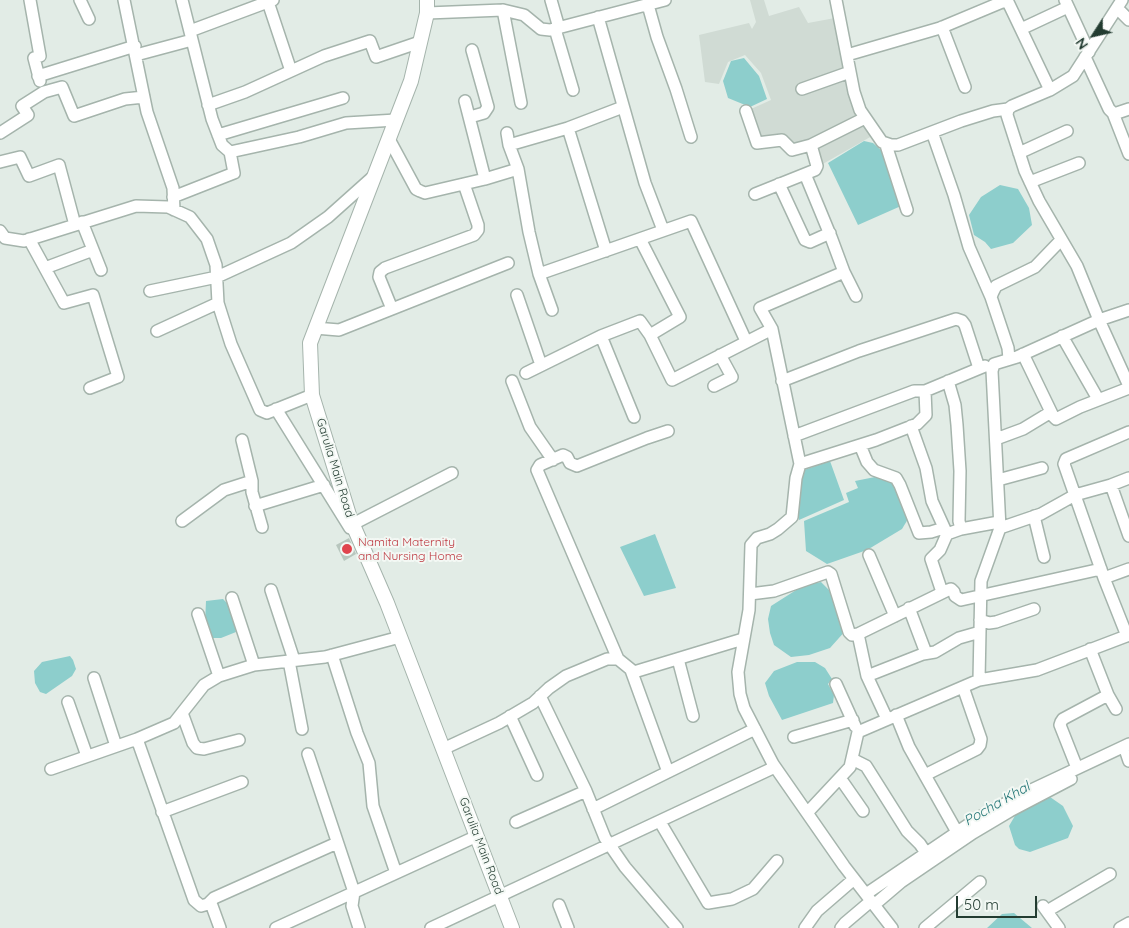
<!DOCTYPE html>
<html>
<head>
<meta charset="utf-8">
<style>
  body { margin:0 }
  #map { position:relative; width:1129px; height:928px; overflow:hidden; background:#e2ece6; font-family:Quicksand,sans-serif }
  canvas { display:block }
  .north { position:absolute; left:1069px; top:10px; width:50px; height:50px; -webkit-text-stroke:4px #f3f8f4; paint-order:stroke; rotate:235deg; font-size:14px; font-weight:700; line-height:20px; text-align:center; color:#233c31 }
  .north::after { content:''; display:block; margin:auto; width:18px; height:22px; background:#233c31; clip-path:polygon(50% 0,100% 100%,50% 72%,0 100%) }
  .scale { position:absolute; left:956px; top:896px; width:81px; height:22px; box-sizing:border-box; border:2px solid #233c31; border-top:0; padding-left:6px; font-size:15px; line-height:18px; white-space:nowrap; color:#233c31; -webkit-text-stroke:4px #f3f8f4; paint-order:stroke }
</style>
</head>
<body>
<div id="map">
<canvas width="1129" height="928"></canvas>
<div class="north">N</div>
<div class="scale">50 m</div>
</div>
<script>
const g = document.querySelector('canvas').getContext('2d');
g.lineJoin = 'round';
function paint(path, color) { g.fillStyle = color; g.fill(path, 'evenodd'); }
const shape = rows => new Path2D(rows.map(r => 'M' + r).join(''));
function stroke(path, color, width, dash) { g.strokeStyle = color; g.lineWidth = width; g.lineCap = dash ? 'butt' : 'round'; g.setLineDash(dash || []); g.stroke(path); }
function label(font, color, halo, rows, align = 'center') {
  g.font = font + ' Quicksand,sans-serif'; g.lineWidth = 4; g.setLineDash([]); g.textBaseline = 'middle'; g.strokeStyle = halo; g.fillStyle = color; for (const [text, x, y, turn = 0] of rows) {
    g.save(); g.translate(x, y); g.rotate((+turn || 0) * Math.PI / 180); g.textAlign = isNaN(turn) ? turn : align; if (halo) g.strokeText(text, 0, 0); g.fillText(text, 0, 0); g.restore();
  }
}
paint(shape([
  [750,0,764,0,769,16,799,7,808,23,835,18,872,136,821,165,809,144,793,148,785,135,758,143,751,109,771,100,761,73,745,55,728,62,719,84,705,82,699,35,749,23,752,29,756,22]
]), '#d0dbd4');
paint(shape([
  [744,58,759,76,767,99,750,107,728,98,723,81,731,61],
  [864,141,873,143,883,152,901,206,858,225,828,163],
  [1000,185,1018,189,1029,208,1032,225,1013,243,991,249,985,242,974,235,969,215,981,197],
  [830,461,844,500,799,520,795,497,804,470],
  [875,477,896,483,908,519,902,529,867,550,827,564,806,551,804,521,849,502,846,493,858,488,855,481],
  [655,534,676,588,644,596,620,547],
  [821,582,831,592,847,629,830,648,809,655,791,657,774,645,770,633,768,619,771,606,804,585],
  [223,599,229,605,236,632,221,638,213,638,208,632,205,623,206,601],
  [70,656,73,660,76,669,72,676,46,694,40,692,35,683,34,671,42,662],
  [797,662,815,662,825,668,832,679,828,684,834,695,833,703,782,720,769,696,765,683,774,671],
  [1050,797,1063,806,1073,826,1068,838,1030,852,1019,849,1015,845,1009,826,1016,814],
  [1014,913,1032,928,987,928,1002,914]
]), '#8dcecc');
paint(shape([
  [349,538,356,554,344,561,336,545]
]), '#b8c6be');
const minor = shape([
  [30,0,40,56,34,58,40,81],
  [80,0,89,19],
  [124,0,147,112,173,188,174,210],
  [182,0,212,119,222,145,230,152,299,137,346,123,396,120],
  [551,0,559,28],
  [836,0,854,92,860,110,882,142,891,145,898,145,961,121,993,111,1008,109],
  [1007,0,1050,90],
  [1065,0,1089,52],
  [1122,0,1073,76,1050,90,1012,106,1008,109,1007,115,1025,171,1039,201,1077,266,1099,320,1129,386],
  [268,2,291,71],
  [648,5,657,37,676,89,691,137],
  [1117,8,1129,20],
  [503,10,521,103],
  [427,13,503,10,524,15,541,29,550,30,665,0],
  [598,17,645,183,663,230],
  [942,27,965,87],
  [555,29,573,90],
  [1021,29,1068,7],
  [190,31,273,0],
  [136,55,192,40],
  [847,55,940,28,1007,0],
  [1085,57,1109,109,1113,113,1117,113,1129,109],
  [38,76,135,46],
  [802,89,850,72],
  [208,105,245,92,324,56,370,41,376,57,420,42],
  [746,111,757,143,782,140,792,150,811,145],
  [1113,113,1129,154],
  [470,117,484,113,488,107,472,50],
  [568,128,606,251],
  [932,132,954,195,969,247,991,297],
  [0,133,28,115,22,106,44,92,62,87,74,116,125,99,144,97],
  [507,133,509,145,518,169,529,232,539,274,552,310],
  [218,135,343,98],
  [389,139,416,189,420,191,425,193,485,179,465,101],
  [509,145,568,128,623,107],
  [886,145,907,210],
  [1019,153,1067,131],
  [0,162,20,157,29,176,59,165,75,225],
  [805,174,831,237,844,272,856,296],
  [485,179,518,169],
  [1030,182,1079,163],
  [779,184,805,240,810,242,830,233],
  [755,194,815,170,817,166,811,145,865,118],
  [173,197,234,173,230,152],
  [82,222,101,270],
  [0,231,5,238,24,241,136,206,168,207,190,217,207,239,216,265,218,303,231,344,260,410,267,413,312,395],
  [29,239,64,303,93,295,118,377,90,388],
  [640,239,680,317,650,335,672,380,772,329,800,464,796,478,792,517,778,529,770,534,757,538,751,545,749,610,738,672,740,694,744,708,773,764,844,866,892,928],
  [45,268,93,250],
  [539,274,691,221,746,341],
  [150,291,217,277,291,243,328,217,375,175],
  [517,295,541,365],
  [392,309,379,277,380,272,385,268,474,235,478,230,478,225,464,184],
  [315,328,339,330,508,263],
  [772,329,760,308,844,272],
  [157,331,218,303],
  [601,336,634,417],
  [1062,336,1098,399],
  [1023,354,1053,416,1056,419,1080,407,1129,388],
  [1009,359,1008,348,991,297,993,292,996,286,1035,267,1061,240],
  [526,373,601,336,640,321,650,335],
  [512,381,530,427,553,460],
  [782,381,859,351,956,319,962,321,965,325,979,368],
  [948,381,955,405,957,425,960,471,959,521,961,529],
  [714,386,732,377,720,355],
  [276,409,350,528],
  [911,426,926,468,932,501,947,534,961,529,999,522],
  [794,436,914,391,925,391],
  [996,439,1023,429,1051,412],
  [242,440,252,481,252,492,262,527],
  [860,445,867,462,874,470,896,478,900,485,919,533,931,532,944,528],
  [800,464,876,440,917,424,926,415,925,391,985,366],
  [998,480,1042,468],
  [1111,485,1129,536],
  [255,506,324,485],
  [1034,516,1044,557],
  [182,521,224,490,252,481],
  [353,524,452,473],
  [1000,528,1041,514,1075,495,1111,485,1129,478],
  [869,555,895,616],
  [1104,578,1129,569],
  [271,590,294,660],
  [942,592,931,559,940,550,947,534],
  [750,594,774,591,828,572,831,574,849,632,852,635,858,634],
  [232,598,254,665],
  [909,608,926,653],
  [198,614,219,676],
  [980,620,989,623,996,622,1034,609],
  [1127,636,1104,578,1064,464,1066,459,1129,432],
  [1090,649,1108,695,1116,709],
  [332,655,357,733,369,763,373,806,396,873],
  [618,659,537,470,540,465,563,455,567,457,570,463,577,466,647,438,668,431],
  [678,659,693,716],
  [289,661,302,729],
  [631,670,668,772],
  [867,676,858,634,948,590,951,589,954,592,955,596,961,600,1101,569],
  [94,678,116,746],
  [979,680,1037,670,1129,635],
  [836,684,855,726],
  [540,696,586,791,605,838,625,867,677,928],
  [68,702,87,756],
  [182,713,193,743,197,748,204,749,239,740],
  [896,715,909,747,957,832],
  [510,716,537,775],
  [887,719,867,676,923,654,935,652,959,638,980,632],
  [794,737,853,720],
  [137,739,194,900,201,906,208,904,212,906,220,928],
  [443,749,499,723,533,703,549,688,566,676,607,659,618,659,634,672,743,639],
  [1126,752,1129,761],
  [308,754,354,892,352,906,359,928],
  [852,759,866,766,907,831,920,844,926,853],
  [1077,768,1060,725,1061,722,1063,719,1108,695],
  [51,769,137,739,174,723,204,685,219,676,254,665,325,657,400,637],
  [925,775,977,749,980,745,981,739,963,687],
  [840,778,863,811],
  [593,809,755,729],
  [162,812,242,782],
  [807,813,850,767,858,732,979,680,981,581,1000,528,992,371,994,364,1017,357,1099,320,1129,310],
  [516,822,586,791],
  [660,822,708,903,732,899,753,889,777,861],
  [866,894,978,818,1027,792,1129,744],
  [208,904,214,898,337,843],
  [559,905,568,928],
  [874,905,901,882,973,833,1010,811,1071,779],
  [1043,906,1059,928],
  [1047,911,1110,874],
  [276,928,477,836],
  [431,928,775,767],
  [805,928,817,911,854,879],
  [841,928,845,923,871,901],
  [925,928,980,882],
  [1120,928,1129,923]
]);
const tertiary = shape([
  [427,0,427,13,411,81,310,343,312,395,350,518,387,603,512,928]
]);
stroke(minor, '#a5b4ac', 14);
stroke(tertiary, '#a5b4ac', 16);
stroke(minor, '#fff', 11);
stroke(tertiary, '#fff', 14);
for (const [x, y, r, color] of [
  [347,549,6,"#e0444e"]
]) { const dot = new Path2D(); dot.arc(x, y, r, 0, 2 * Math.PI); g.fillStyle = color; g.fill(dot); stroke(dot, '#f3f8f4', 2); }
label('12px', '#233c31', '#f3f8f4', [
  ["Garulia Main Road",335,468,73],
  ["Garulia Main Road",481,846,69]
]);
label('12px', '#be3a42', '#f3f8f4', [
  ["Namita Maternity",358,542],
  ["and Nursing Home",358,556]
], 'left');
label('italic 14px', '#207474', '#f3f8f4', [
  ["Pocha Khal",997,804,-30]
]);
</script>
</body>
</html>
